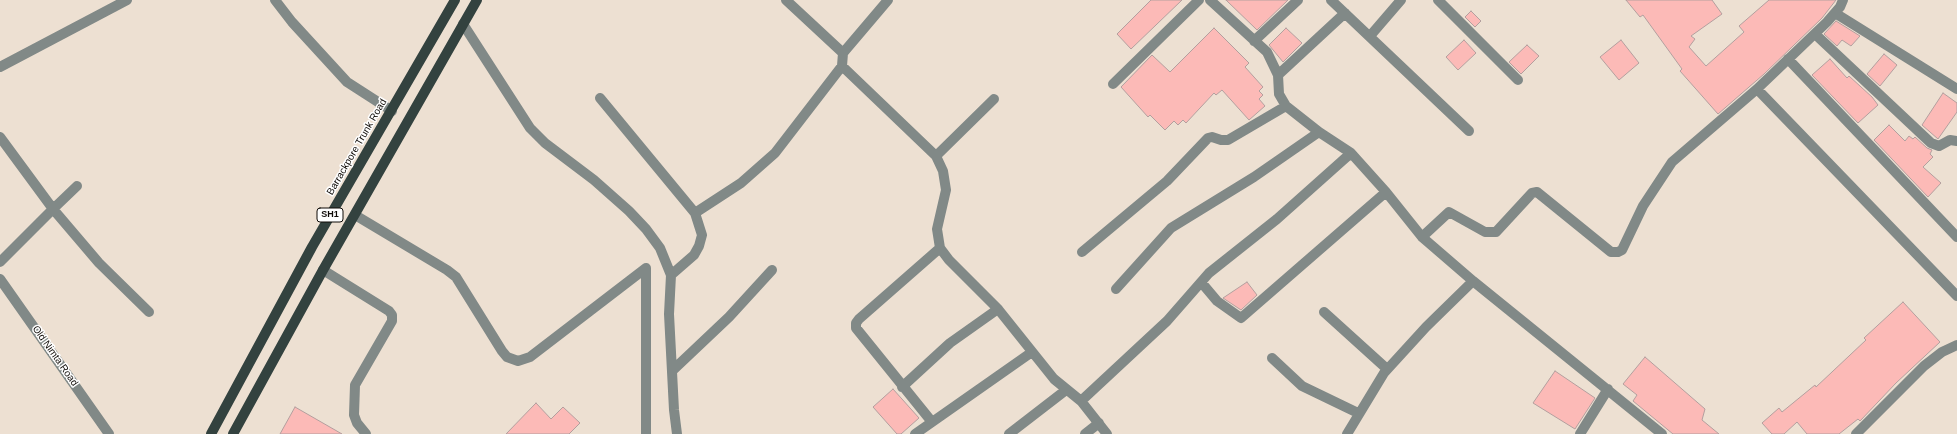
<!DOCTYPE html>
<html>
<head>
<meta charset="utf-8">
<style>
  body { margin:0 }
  canvas { display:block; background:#ede0d2 }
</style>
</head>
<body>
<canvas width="1957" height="434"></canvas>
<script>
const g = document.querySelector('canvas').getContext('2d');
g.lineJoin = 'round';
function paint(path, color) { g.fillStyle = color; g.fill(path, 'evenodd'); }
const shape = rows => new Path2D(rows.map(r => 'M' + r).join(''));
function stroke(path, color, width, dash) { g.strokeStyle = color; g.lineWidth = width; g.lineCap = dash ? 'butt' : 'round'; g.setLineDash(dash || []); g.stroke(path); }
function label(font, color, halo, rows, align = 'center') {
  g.font = font + ' Helvetica,sans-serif'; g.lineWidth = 3; g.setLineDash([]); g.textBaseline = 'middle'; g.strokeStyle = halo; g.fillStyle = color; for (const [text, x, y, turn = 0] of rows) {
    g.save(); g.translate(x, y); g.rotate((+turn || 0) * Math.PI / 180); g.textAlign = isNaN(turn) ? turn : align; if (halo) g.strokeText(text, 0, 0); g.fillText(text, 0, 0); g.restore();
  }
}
const building = shape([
  [1151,0,1182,0,1131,49,1117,34,1151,0],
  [1226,0,1288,0,1257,30,1226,0],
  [1626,0,1712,0,1722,14,1691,36,1695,39,1689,47,1706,66,1744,32,1739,26,1769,0,1836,0,1822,18,1764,74,1718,114,1680,71,1682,69,1643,15,1640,17,1626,0],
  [1471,11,1481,21,1475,27,1465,17,1471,11],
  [1836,21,1860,36,1851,46,1842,40,1837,46,1824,34,1836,21],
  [1214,28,1249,63,1245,67,1263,87,1259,91,1263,95,1259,99,1265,106,1249,120,1222,90,1216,95,1214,93,1186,123,1183,120,1178,125,1174,121,1165,130,1150,115,1148,117,1121,87,1152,55,1170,72,1214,28],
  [1286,28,1302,43,1283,62,1269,45,1286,28],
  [1464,40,1476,53,1458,70,1446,57,1464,40],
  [1621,40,1639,63,1619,80,1600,57,1621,40],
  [1527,45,1539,56,1521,74,1509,62,1527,45],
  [1884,54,1897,65,1880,86,1867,74,1884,54],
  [1830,59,1847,78,1849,76,1872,97,1878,105,1858,123,1812,75,1830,59],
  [1943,93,1957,103,1957,112,1938,139,1922,125,1943,93],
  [1889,125,1905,141,1909,136,1913,139,1915,137,1927,148,1932,150,1930,154,1933,157,1923,167,1941,183,1928,197,1874,140,1889,125],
  [1247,282,1257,295,1241,310,1223,298,1247,282],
  [1903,302,1940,342,1896,383,1860,421,1858,419,1839,434,1807,434,1797,422,1784,434,1772,434,1762,423,1779,408,1782,412,1815,385,1816,387,1866,340,1864,338,1903,302],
  [1645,357,1705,409,1702,420,1719,434,1673,434,1633,401,1637,395,1623,384,1645,357],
  [1555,371,1595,398,1575,429,1533,403,1555,371],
  [893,389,919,418,901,434,897,434,873,407,893,389],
  [536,403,551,419,563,407,580,423,569,434,506,434,536,403],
  [295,407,342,434,280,434,295,407]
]);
paint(building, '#fcbab7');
stroke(building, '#b39f9e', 1);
stroke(shape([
  [275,0,292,22,347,82,392,111],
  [786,0,843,53],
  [888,0,843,53,842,66,936,156,943,171,946,190,937,229,940,248,949,260,998,309,1054,379,1081,401,1107,434],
  [1210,0,1267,52,1278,75,1279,94,1286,106,1319,132,1351,153,1386,192,1422,237,1473,281,1662,434],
  [1331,0,1469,131],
  [1438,0,1518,80],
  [1835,13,1957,89],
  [463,24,530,128,545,143,594,180,629,211,646,229,660,248,671,275,669,314,674,410,677,434],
  [1815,34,1931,143,1939,146,1950,140,1957,141],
  [1370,36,1401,0],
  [1254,41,1298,0],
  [1788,59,1957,237],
  [0,67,127,0],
  [1278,75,1345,13],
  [1113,84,1199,0],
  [1757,89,1827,22,1840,7,1843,0],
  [600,98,695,213,702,235,699,246,694,255,671,275],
  [0,137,53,209,77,186],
  [936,156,994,99],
  [695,213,741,183,775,153,842,66],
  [355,215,447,270,456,277,502,351,507,357,518,361,530,357,646,268],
  [1422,237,1449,212,1485,232,1496,232,1532,193,1537,192,1611,252,1618,252,1622,250,1643,206,1672,162,1757,89,1957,296],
  [1082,252,1167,181,1208,138,1212,137,1221,140,1228,140,1286,106],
  [0,262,53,209,99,263,149,312],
  [646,268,646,434],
  [323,270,389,311,392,315,392,321,355,385,354,415,357,423,366,434],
  [0,279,109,434],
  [1201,282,1217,301,1241,318,1386,192],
  [1116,289,1171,228,1254,177,1319,132],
  [1324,312,1387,369],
  [1272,358,1302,386,1358,413],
  [673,370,729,317,772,270],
  [902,387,950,343,998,309],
  [1081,401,1167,321,1209,273,1277,219,1351,153],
  [932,422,856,328,856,323,859,319,940,248],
  [915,434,1032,352],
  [1009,434,1066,390],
  [1085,434,1099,423],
  [1347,434,1384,373,1426,327,1473,281],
  [1580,434,1608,389],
  [1856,434,1924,366,1942,352,1957,345]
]), '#818987', 10);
stroke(shape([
  [211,434,312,247,455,0],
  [233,434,323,270,477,0]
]), '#33423f', 10);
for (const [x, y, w] of [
  [330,215,26]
]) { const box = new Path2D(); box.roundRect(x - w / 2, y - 7, w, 14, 3); g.fillStyle = '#fff'; g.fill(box); stroke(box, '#0f0b07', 1); }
label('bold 9px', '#0f0b07', null, [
  ["SH1",330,215]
]);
label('10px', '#0f0b07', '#fff', [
  ["Barrackpore Trunk Road",357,147,-60],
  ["Old Nimta Road",55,356,55]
]);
</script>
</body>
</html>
